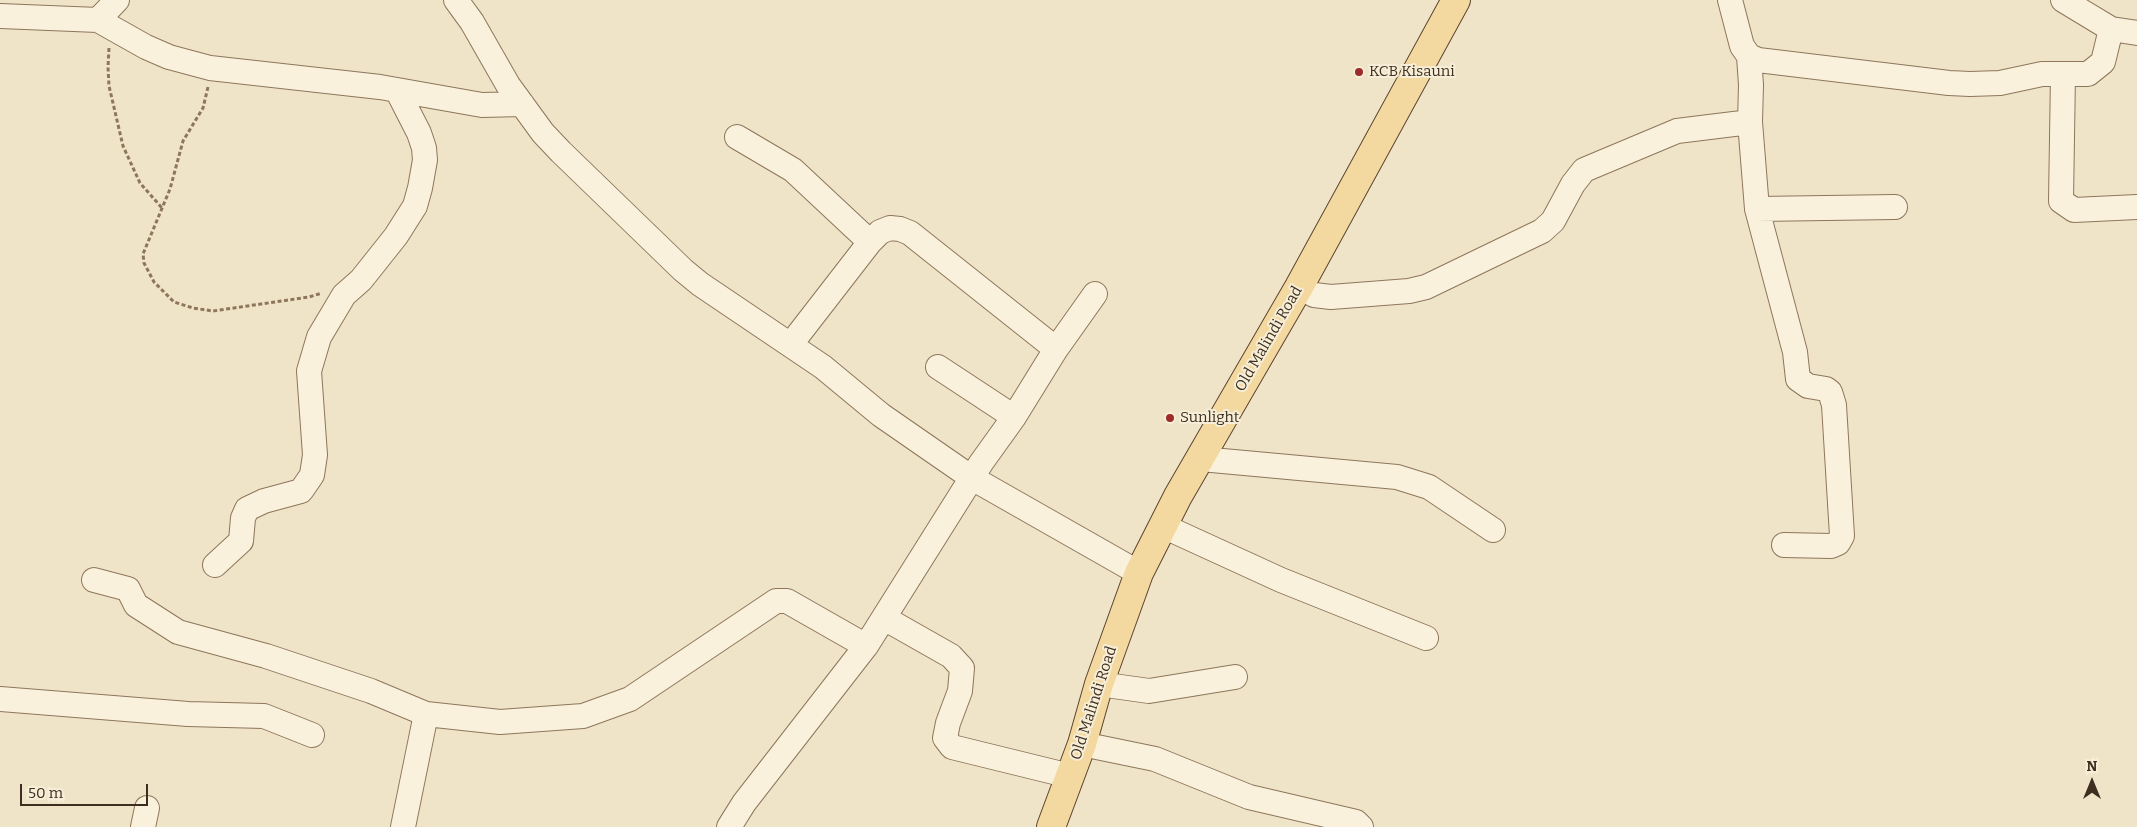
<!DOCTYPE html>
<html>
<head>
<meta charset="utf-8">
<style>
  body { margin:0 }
  #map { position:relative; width:2137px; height:827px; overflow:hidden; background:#f0e4c8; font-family:Bitter,serif }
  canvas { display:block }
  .north { position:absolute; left:2067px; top:757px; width:50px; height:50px; -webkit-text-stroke:4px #f7eed8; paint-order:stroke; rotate:0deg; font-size:14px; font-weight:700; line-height:20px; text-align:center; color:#3d2e20 }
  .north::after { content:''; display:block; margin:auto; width:18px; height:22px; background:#3d2e20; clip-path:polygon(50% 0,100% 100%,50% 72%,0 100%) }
  .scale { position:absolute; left:20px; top:784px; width:128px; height:22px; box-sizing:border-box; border:2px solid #3d2e20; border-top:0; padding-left:6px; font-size:15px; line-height:18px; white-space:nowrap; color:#3d2e20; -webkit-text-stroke:4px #f7eed8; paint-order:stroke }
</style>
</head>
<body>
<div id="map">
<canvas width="2137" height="827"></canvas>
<div class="north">N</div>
<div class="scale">50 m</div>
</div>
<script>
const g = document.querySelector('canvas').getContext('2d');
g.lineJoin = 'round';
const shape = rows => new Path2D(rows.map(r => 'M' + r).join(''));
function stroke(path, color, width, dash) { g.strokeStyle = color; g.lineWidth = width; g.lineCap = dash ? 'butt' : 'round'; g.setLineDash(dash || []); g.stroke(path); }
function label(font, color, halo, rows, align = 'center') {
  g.font = font + ' Bitter,serif'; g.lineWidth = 4; g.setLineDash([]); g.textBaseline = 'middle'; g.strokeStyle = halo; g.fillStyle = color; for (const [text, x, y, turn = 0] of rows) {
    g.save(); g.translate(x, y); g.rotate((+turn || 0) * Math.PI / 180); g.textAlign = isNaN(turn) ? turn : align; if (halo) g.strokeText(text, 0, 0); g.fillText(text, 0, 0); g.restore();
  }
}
const minor = shape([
  [456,0,472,22,508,85,543,133,561,152,683,270,700,284,823,367,881,415,972,478,1139,573],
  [1730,0,1742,46,1749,56,1758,60,1949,83,1970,84,2000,83,2042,74,2088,74,2103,62,2111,29,2137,33],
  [2063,0,2111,29],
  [0,16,98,20,146,47,169,57,210,68,380,87,482,105,522,104],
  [98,20,117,0],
  [1749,56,1751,85,1750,122,1757,209,1795,352,1798,379,1808,386,1826,389,1830,392,1834,405,1842,536,1838,543,1831,546,1784,545],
  [2063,74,2061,201,2074,210,2137,207],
  [737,137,793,170,870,242],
  [1757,209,1895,207],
  [1299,287,1314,295,1331,297,1409,291,1426,287,1542,231,1553,221,1573,184,1584,170,1677,131,1750,122],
  [791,344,870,242,880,232,890,228,900,229,910,233,1056,349],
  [938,367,1014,417],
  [1201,459,1397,477,1429,487,1493,530],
  [1163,526,1281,580,1426,638],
  [215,565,241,541,243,518,247,509,264,501,301,491,312,475,315,455,309,371,319,337,344,295,361,280,396,236,415,206,420,188,425,160,424,148,419,133,397,90],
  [94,580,128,589,136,605,178,632,266,656,371,691,426,714,500,722,583,716,630,699,776,601,787,601,866,646],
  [884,618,951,656,962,668,960,691,948,723,945,738,952,747,1070,776],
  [1099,684,1149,691,1235,677],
  [0,699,188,714,264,716,312,735],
  [1082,744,1155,759,1249,797,1356,822,1361,827],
  [143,827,147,808],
  [403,827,426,714],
  [729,827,744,803,866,646,981,463,1014,417,1056,349,1095,294]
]);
const major = shape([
  [1051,827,1082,744,1099,684,1139,573,1178,496,1299,287,1456,0]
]);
stroke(minor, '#8d765c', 26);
stroke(major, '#5b4430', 30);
stroke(shape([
  [109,48,108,67,109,86,123,146,140,183,162,208],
  [208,87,203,108,183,141,170,189,143,254,144,263,154,282,174,302,193,308,213,311,309,297,322,293]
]), '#8d765c', 3, [4, 2.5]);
stroke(minor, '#faf1dc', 24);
stroke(major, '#f3d9a0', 28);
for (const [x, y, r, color] of [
  [1359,72,5,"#9e2a2b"],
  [1170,418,5,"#9e2a2b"]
]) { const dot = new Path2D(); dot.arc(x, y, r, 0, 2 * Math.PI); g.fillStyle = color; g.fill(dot); stroke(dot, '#f7eed8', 2); }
label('15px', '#3d2e20', '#f7eed8', [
  ["KCB Kisauni",1369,72],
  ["Sunlight",1180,418]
], 'left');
label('15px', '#3d2e20', '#f7eed8', [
  ["Old Malindi Road",1269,339,-60],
  ["Old Malindi Road",1094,703,-72]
]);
</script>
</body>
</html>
